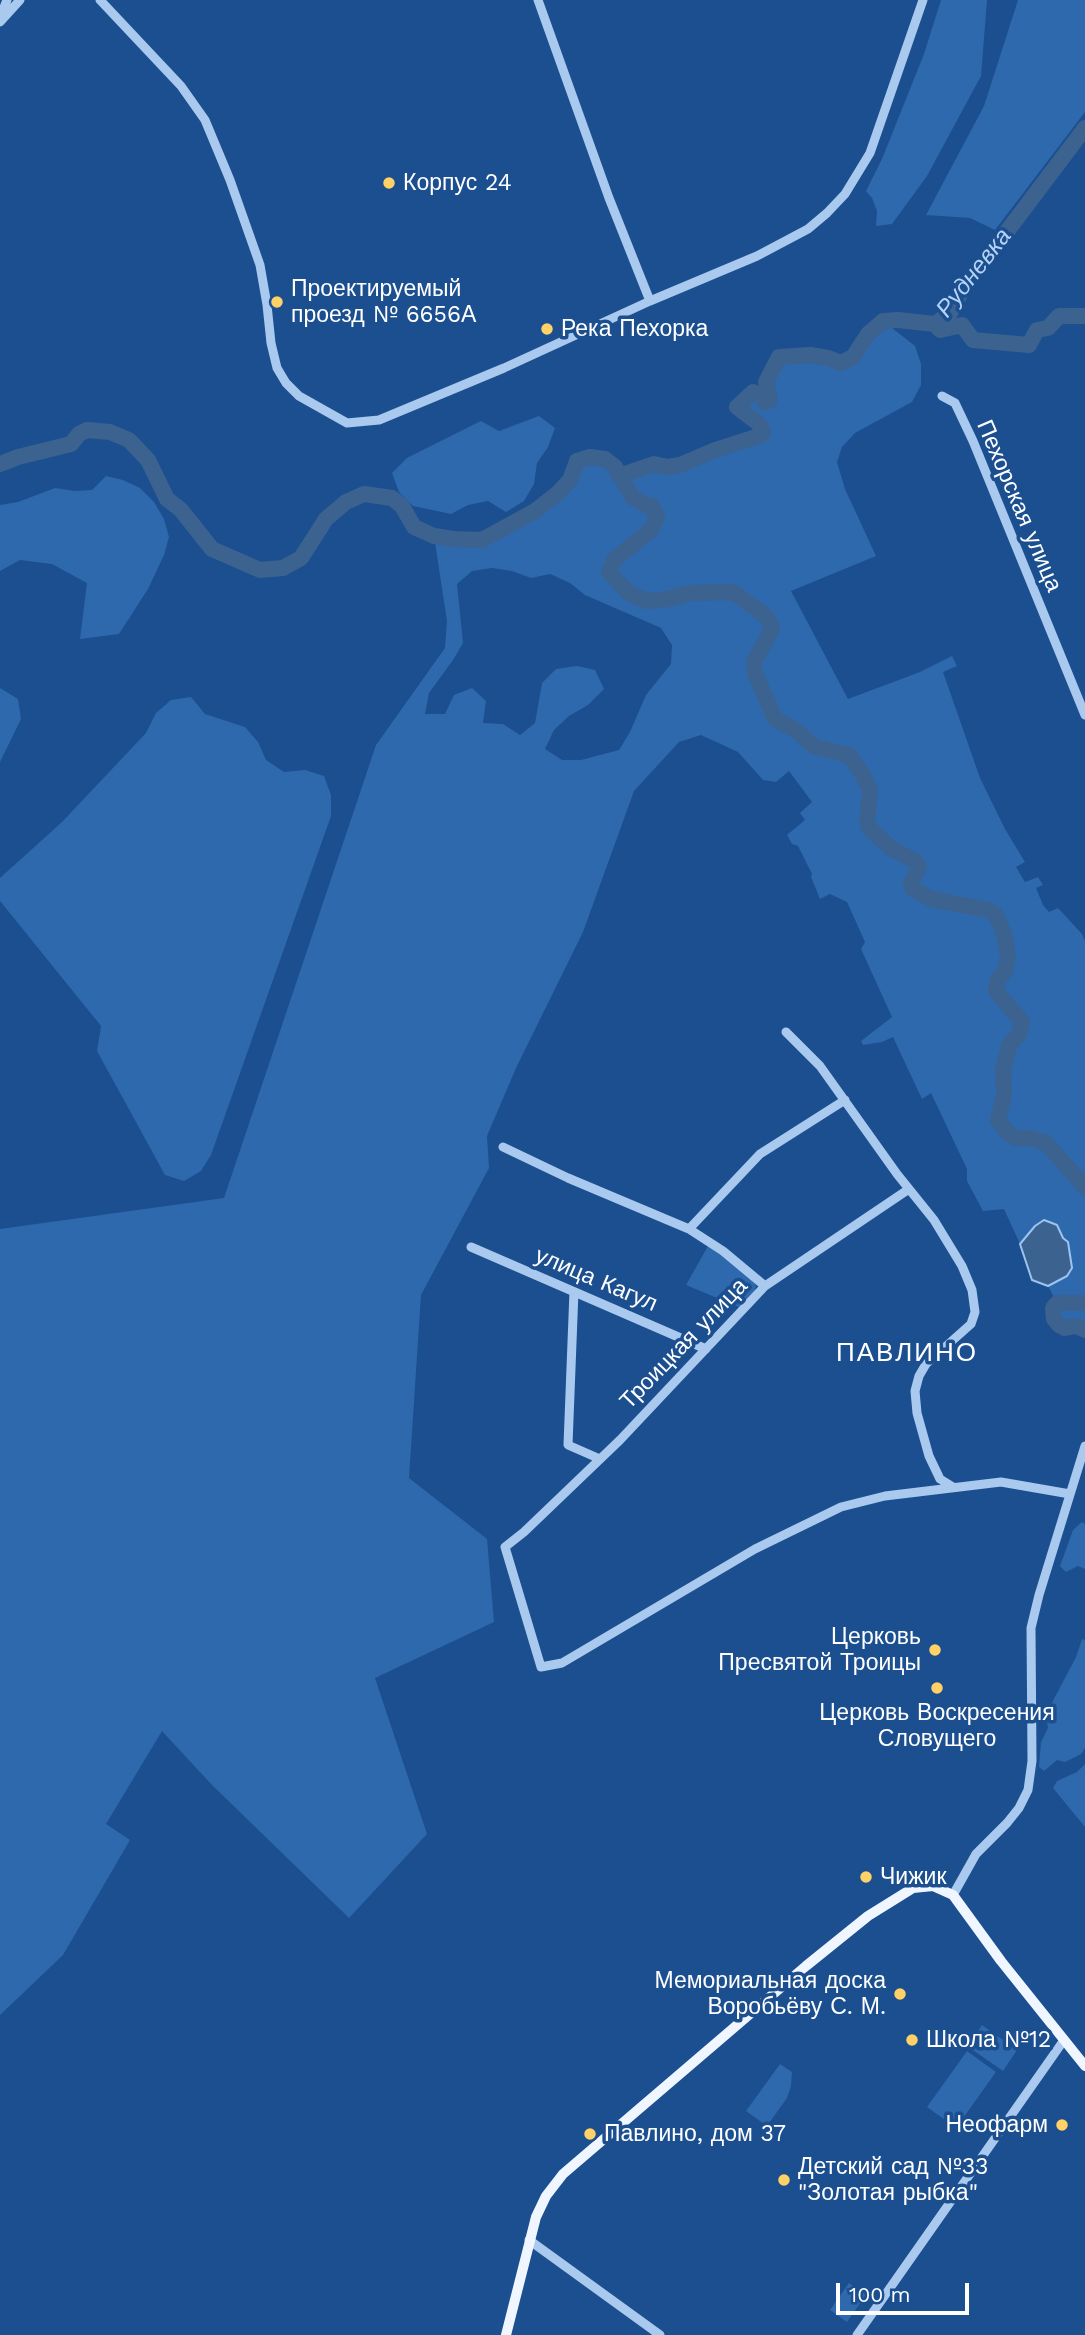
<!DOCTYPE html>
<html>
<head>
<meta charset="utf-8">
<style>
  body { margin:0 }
  #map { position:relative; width:1085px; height:2335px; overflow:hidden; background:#1b4f8f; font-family:"Work Sans",sans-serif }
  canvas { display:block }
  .scale { position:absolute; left:836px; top:2283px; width:133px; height:32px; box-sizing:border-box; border:4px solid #fff; border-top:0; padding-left:9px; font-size:21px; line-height:24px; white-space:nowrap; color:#fff; -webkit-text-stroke:5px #1b4f8f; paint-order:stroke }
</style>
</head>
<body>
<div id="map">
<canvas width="1085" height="2335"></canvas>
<div class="scale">100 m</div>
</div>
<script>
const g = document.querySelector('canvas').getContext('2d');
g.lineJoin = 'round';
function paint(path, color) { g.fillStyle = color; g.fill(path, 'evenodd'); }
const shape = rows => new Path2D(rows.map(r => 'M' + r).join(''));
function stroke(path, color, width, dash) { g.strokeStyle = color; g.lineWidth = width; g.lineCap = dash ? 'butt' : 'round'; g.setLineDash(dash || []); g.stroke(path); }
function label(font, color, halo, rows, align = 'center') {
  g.font = font + ' "Work Sans",sans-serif'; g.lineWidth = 7; g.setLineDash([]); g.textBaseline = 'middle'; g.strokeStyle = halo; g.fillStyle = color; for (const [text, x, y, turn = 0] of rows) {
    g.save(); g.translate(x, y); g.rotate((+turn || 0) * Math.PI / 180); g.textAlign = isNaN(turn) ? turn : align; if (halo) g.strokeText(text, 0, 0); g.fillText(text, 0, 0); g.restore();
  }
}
paint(shape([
  [941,0,987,0,981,76,927,176,892,224,876,226,877,211,872,198,866,191,882,159,924,54],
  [1018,0,1085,0,1085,112,995,230,970,218,926,215,984,106],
  [883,321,915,346,921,364,921,385,912,402,855,433,842,447,837,462,845,489,876,556,791,591,848,699,920,672,952,656,957,666,943,672,980,778,1005,829,1025,862,1016,867,1025,882,1038,877,1043,885,1036,888,1043,905,1049,912,1058,908,1082,934,1085,941,1085,1326,1075,1323,1065,1323,1059,1318,1057,1303,1048,1286,1067,1276,1072,1269,1068,1242,1063,1238,1060,1231,1040,1222,1020,1244,1004,1209,983,1211,967,1181,967,1169,931,1093,922,1099,893,1037,882,1042,863,1045,861,1041,892,1017,861,949,865,942,847,902,830,894,820,899,811,877,812,874,798,846,792,844,787,835,805,820,800,813,812,802,789,771,776,782,763,780,738,752,701,735,679,742,634,791,583,932,516,1068,487,1136,489,1168,421,1295,409,1478,487,1539,494,1622,375,1678,427,1834,349,1918,211,1784,162,1731,106,1824,130,1840,63,1955,0,2015,0,1229,224,1198,376,745,445,648,447,621,434,536,454,539,482,540,535,511,558,493,570,480,577,461,590,457,605,459,615,467,619,476,654,464,667,467,680,465,715,450,759,436,763,433,759,424,737,407,753,392,760,395,765,402,769,400,766,382,779,357,810,355,828,358,841,363,853,357,868,334],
  [492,568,512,571,531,578,550,574,570,583,585,595,661,628,672,645,671,664,646,695,630,732,619,750,581,760,562,760,545,749,554,730,569,716,588,705,604,689,595,670,577,666,556,669,542,683,535,723,520,735,503,724,483,723,486,701,472,688,454,695,445,714,425,714,429,693,453,660,463,643,457,584,472,571],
  [539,416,555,428,548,447,537,463,534,484,524,501,506,512,488,501,468,505,451,514,413,506,399,492,392,473,407,458,481,421,499,431],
  [106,476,123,480,140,488,154,502,164,519,169,537,164,555,148,589,119,634,80,639,87,583,52,564,20,560,0,571,0,505,18,502,55,488,74,491,92,490],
  [0,688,18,699,21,719,0,762],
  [191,697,205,714,245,727,258,742,266,760,284,772,305,770,324,776,331,795,331,816,211,1155,201,1171,184,1181,165,1175,97,1051,101,1026,0,901,0,878,62,822,146,733,156,713,171,700],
  [708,1246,722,1254,754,1281,756,1286,754,1293,741,1308,686,1285],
  [1082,1522,1085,1524,1085,1569,1078,1566,1066,1572,1060,1566,1073,1530],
  [1082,1639,1085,1640,1085,1748,1081,1754,1065,1762,1057,1760,1044,1771,1039,1767,1041,1742,1048,1728,1046,1714,1076,1657],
  [1085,1764,1085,1827,1053,1788,1057,1781,1077,1772],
  [982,2025,1017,2050,1003,2071,967,2046],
  [967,2051,996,2072,956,2128,927,2107],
  [780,2064,792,2072,791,2086,787,2098,767,2126,746,2111],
  [849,2283,866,2295,847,2322,830,2310]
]), '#2e69ad');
const water = shape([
  [1044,1220,1057,1225,1063,1238,1068,1242,1072,1268,1067,1276,1048,1286,1032,1280,1020,1244,1035,1226,1044,1220]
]);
paint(water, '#3c6290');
stroke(water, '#9cc4f0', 2);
stroke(shape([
  [935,324,940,330,962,325,973,340,1029,345,1037,330,1048,328,1059,316,1085,316],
  [0,464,18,457,71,444,79,434,87,430,110,432,129,440,148,460,167,499,181,510,212,549,260,570,283,568,301,558,326,519,346,502,364,494,392,498,402,506,414,527,434,536,454,539,482,540,535,511,558,493,570,480,577,461,590,457,605,459,615,467,633,498,646,505,652,506,657,517,651,530,614,560,609,572,629,593,646,601,669,599,689,593,733,592,762,613,768,619,772,629,754,662,755,673,775,719,797,731,815,747,849,755,863,775,870,790,867,821,869,828,892,849,915,861,919,866,911,884,913,889,931,899,988,910,996,915,1004,934,1008,956,1005,971,997,981,996,991,1022,1022,1019,1034,1010,1044,1003,1068,1004,1095,998,1120,1007,1132,1016,1138,1030,1138,1046,1143,1085,1187],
  [619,476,654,464,667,467,680,465,715,450,759,436,763,433,759,424,737,407,753,392,760,395,765,402,770,400,766,382,779,357,810,355,828,358,841,363,853,357,868,334,883,321,898,320,935,324,950,313,962,291,1085,128],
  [1085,1303,1057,1303,1053,1308,1054,1319,1059,1325,1065,1328,1076,1326,1085,1330]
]), '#3c6290', 16);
stroke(shape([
  [100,0,181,86,205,120,230,180,260,265,267,305,271,343,277,368,286,383,299,396,347,423,379,420,504,368,650,301,757,256,808,229,827,213,845,194,870,153,923,0],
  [538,0,609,198,650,301],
  [0,17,7,0],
  [0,22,20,0],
  [942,396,955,403,973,441,1085,715],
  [786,1032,820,1066,897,1174,934,1220,962,1266,972,1290,975,1312,971,1324,926,1364,919,1376,915,1391,917,1413,929,1456,940,1479,953,1487],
  [503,1147,568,1178,689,1229,723,1251,765,1286],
  [909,1189,765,1286,620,1440,524,1532,505,1547,541,1667,562,1663,755,1549,841,1507,885,1496,1001,1482,1070,1494],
  [689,1229,760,1154,845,1100],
  [471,1247,706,1349],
  [574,1291,568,1445,600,1459],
  [953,1895,976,1854,1007,1823,1019,1808,1028,1790,1032,1761,1031,1628,1039,1595,1085,1446],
  [529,2240,660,2335],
  [857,2335,1064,2040]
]), '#a9c9ee', 9);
stroke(shape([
  [506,2335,536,2217,546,2196,563,2174,806,1966,868,1916,913,1888,933,1886,953,1895,1001,1961,1085,2066]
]), '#f0f6ff', 10);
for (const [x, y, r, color] of [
  [389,183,7,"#ffd166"],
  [277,302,7,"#ffd166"],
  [547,329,7,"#ffd166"],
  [935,1650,7,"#ffd166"],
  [937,1688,7,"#ffd166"],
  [866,1877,7,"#ffd166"],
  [900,1994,7,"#ffd166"],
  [912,2040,7,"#ffd166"],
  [1062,2125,7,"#ffd166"],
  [590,2134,7,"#ffd166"],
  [784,2180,7,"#ffd166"]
]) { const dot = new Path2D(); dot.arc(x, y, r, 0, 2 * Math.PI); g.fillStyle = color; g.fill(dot); stroke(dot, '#1b4f8f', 2.5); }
label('23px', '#fff', '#1b4f8f', [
  ["Корпус 24",403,183],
  ["Проектируемый",291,289],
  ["проезд № 6656А",291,315],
  ["Река Пехорка",561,329],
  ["Церковь",921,1637,"right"],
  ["Пресвятой Троицы",921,1663,"right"],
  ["Церковь Воскресения",937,1713,"center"],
  ["Словущего",937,1739,"center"],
  ["Чижик",880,1877],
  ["Мемориальная доска",886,1981,"right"],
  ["Воробьёву С. М.",886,2007,"right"],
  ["Школа №12",926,2040],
  ["Неофарм",1048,2125,"right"],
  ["Павлино, дом 37",604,2134],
  ["Детский сад №33",798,2167],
  ["\"Золотая рыбка\"",798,2193]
], 'left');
label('23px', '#fff', '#1b4f8f', [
  ["Пехорская улица",1019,506,67],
  ["улица Кагул",596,1280,23],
  ["Троицкая улица",684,1344,-46]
]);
label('italic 24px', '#b5d3f5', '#1b4f8f', [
  ["Рудневка",974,273,-52]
]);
g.letterSpacing = '2px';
label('26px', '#fff', '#1b4f8f', [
  ["ПАВЛИНО",907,1353]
]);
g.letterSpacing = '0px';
</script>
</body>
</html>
